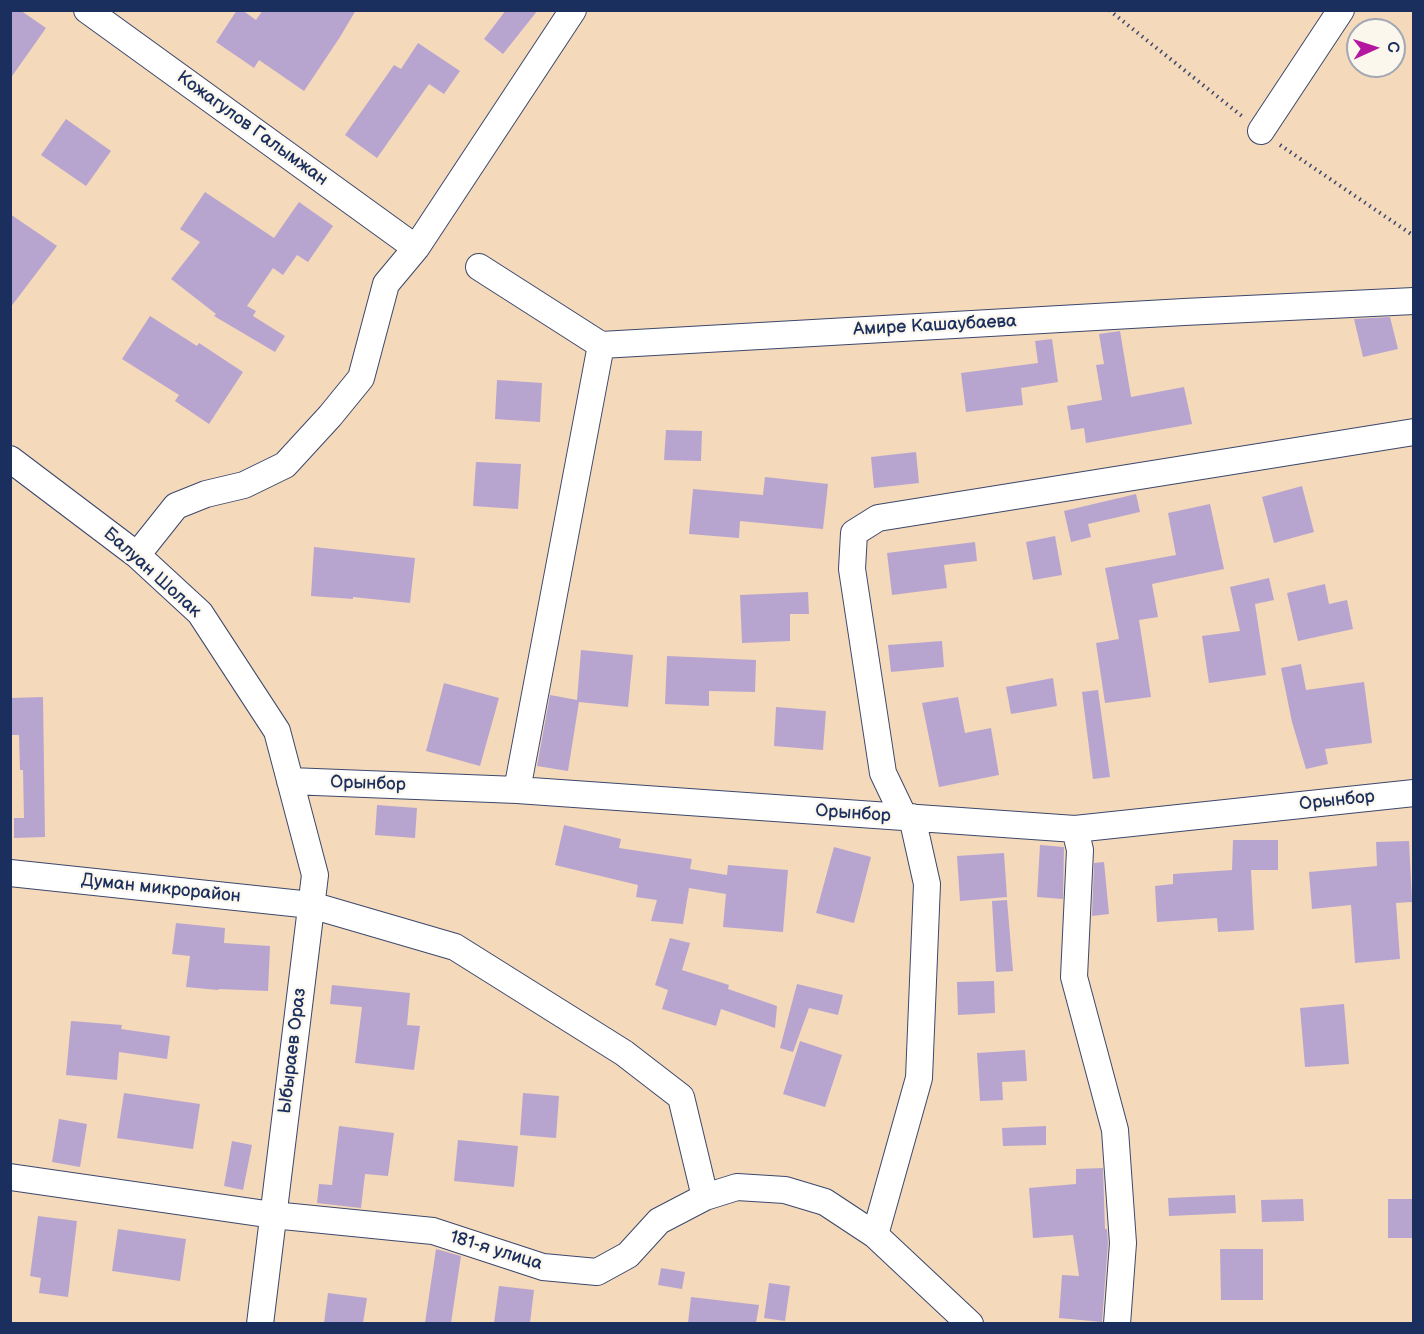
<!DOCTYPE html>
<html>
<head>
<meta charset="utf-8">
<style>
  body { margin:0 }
  #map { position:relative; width:1424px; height:1334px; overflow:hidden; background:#f4d9bb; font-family:"Balsamiq Sans",sans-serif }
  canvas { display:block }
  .frame { position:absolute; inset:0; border:12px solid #1b2f5e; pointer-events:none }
  .north { position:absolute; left:1346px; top:18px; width:60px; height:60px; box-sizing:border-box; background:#fbf7ec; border:2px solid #a1a7b3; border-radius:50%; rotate:87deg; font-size:16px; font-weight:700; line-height:24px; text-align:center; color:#1b2f5e }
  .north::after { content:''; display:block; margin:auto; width:21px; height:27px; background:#b5179e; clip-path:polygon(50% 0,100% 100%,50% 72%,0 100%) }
</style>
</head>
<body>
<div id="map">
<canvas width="1424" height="1334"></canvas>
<div class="frame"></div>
<div class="north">С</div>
</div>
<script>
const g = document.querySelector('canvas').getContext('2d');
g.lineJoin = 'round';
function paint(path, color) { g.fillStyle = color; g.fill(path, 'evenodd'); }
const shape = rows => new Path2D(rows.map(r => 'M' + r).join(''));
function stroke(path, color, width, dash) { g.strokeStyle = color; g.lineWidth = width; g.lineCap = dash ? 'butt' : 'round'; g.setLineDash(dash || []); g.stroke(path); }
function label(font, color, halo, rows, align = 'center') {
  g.font = font + ' "Balsamiq Sans",sans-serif'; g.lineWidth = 4.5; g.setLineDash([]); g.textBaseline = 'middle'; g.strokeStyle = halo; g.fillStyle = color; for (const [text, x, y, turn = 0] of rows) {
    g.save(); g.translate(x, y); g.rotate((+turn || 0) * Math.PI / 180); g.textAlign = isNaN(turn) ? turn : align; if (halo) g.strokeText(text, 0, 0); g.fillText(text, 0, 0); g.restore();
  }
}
paint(shape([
  [10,10,20,10,46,28,10,79],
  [237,10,242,10,256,20,263,10,356,10,340,37,304,91,259,60,254,68,216,42],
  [506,10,538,10,503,54,484,39],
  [418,43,460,71,444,94,429,84,377,158,345,135,394,65,401,69],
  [66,119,111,151,86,186,41,155],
  [205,192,274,238,299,202,333,226,308,262,297,255,283,275,273,268,247,306,256,311,253,316,285,336,275,352,214,316,216,314,171,279,200,242,180,229],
  [10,214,57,246,10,308],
  [150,316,197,346,199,343,243,372,209,424,175,401,179,395,122,359],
  [1390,317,1398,349,1363,357,1354,319],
  [1120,331,1131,397,1184,387,1192,424,1086,443,1084,428,1071,430,1067,406,1102,400,1096,365,1104,364,1099,334],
  [1052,339,1058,382,1021,388,1023,405,966,412,961,373,1038,363,1035,341],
  [497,380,542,383,540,422,495,419],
  [666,430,702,431,701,461,664,460],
  [916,452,919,483,874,488,871,457],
  [476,462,521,464,518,509,473,506],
  [765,477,828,484,823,529,740,521,739,538,689,534,693,489,763,495],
  [1302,486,1314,532,1274,543,1262,497],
  [1136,494,1140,512,1088,524,1091,537,1071,542,1064,511],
  [1210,504,1224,569,1152,584,1158,617,1139,620,1151,697,1105,703,1096,643,1119,639,1105,568,1176,555,1168,513],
  [1055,536,1062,575,1033,580,1026,542],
  [975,542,977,561,944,565,947,588,892,595,887,553],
  [314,547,415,558,410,603,353,597,353,599,311,596],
  [1269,578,1274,600,1255,604,1266,675,1209,683,1202,636,1240,631,1230,587],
  [1325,584,1329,604,1347,600,1353,629,1298,641,1287,593],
  [808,592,809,614,790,614,790,641,742,643,740,595],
  [942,641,944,667,891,672,888,645],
  [581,650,633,655,628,707,579,702,568,771,537,766,550,695,577,700],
  [667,656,756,660,755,692,709,691,709,706,665,704],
  [1301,664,1306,690,1364,682,1372,743,1325,749,1328,764,1306,769,1292,722,1281,668],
  [1053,678,1057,706,1011,714,1006,687],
  [444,683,499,698,480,766,426,751],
  [1098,690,1110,777,1093,779,1082,692],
  [43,697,45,837,14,838,14,818,24,818,23,770,20,770,19,735,12,735,11,698],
  [958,697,965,733,991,728,999,775,939,787,922,703],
  [776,707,826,711,823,750,774,746],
  [377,805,417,808,415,838,375,835],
  [564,825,621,839,619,848,692,859,690,869,727,875,728,865,788,870,783,932,723,927,726,894,689,888,683,924,651,921,657,900,636,897,638,885,555,865],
  [1233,840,1278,840,1278,870,1251,870,1254,930,1218,932,1217,918,1157,922,1155,886,1173,884,1173,874,1232,870],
  [1409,841,1412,902,1396,903,1400,959,1355,963,1351,905,1312,909,1309,872,1377,866,1376,842],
  [1040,845,1064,847,1063,899,1037,897],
  [834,847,871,857,854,923,816,913],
  [1004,853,1007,897,960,901,957,856],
  [1104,862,1109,914,1092,916,1094,863],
  [1007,900,1013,971,996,972,992,901],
  [176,923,225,928,224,943,270,946,268,991,219,989,218,990,186,987,190,956,172,954],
  [670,938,690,943,682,970,729,985,728,989,777,1006,775,1028,721,1009,716,1026,662,1009,668,990,655,985],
  [994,981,995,1013,958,1015,957,982],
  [797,984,843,995,838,1015,809,1008,793,1052,780,1048],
  [332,985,410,993,407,1025,420,1026,414,1070,355,1063,362,1007,330,1004],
  [1344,1004,1349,1064,1305,1067,1300,1008],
  [71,1021,122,1025,121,1029,170,1036,167,1059,119,1052,117,1080,66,1075],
  [800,1041,842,1055,825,1107,783,1094],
  [1025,1050,1027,1081,1002,1082,1003,1100,980,1101,977,1053],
  [124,1093,200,1104,193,1149,117,1138],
  [523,1093,559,1096,556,1138,520,1135],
  [59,1119,87,1124,80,1167,52,1162],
  [339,1126,394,1133,388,1176,365,1174,361,1208,317,1203,319,1184,332,1185],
  [1046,1126,1046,1145,1003,1146,1002,1128],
  [458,1140,518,1146,514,1187,454,1181],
  [232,1141,252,1145,243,1190,224,1186],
  [1103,1168,1105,1229,1107,1229,1108,1243,1102,1322,1059,1318,1062,1275,1079,1276,1073,1235,1033,1238,1029,1188,1076,1184,1076,1169],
  [1235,1195,1236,1213,1169,1216,1168,1198],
  [1303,1199,1304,1221,1262,1222,1261,1200],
  [1388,1199,1413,1199,1413,1238,1388,1238],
  [38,1216,77,1221,68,1297,39,1293,41,1278,30,1276],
  [118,1229,186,1239,180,1281,112,1271],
  [436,1249,461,1256,451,1323,425,1323],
  [1220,1249,1263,1249,1263,1300,1221,1300],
  [661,1268,685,1272,682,1289,658,1285],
  [769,1283,790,1286,785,1321,764,1318],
  [499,1286,534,1290,530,1323,494,1323],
  [328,1293,367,1298,363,1323,324,1323],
  [691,1297,759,1305,756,1323,688,1323]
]), '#b8a5cf');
const minor = shape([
  [87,10,416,248],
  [1261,131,1341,10],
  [479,267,601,345,1184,312,1414,301],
  [10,459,137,555,200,613,277,731,315,875,260,1324],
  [137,555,176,506,206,494,244,485,285,465,330,416,361,378,386,284,416,248,573,10],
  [290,781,517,790,1075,829,1414,793],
  [517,790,601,345],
  [904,817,883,773,852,569,854,533,878,518,1414,432],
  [1075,829,1080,850,1074,977,1115,1130,1123,1243,1117,1324],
  [10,873,311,905,455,947,624,1053,681,1097,705,1197],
  [10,1177,273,1215,433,1231,543,1267,597,1272,628,1255,659,1221,705,1197,737,1187,785,1190,825,1202,875,1235,970,1324],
  [875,1235,919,1078,927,884,912,817]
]);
stroke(minor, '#3c486c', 28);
stroke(shape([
  [1109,10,1243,117],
  [1280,145,1414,236]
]), '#3c486c', 4, [1.5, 4.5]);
stroke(minor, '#fff', 26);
label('18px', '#1b2f5e', '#fbf7ec', [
  ["Кожагулов Галымжан",252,129,36],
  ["Амире Кашаубаева",935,326,-3],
  ["Балуан Шолак",152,573,42],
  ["Орынбор",368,784,2],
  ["Орынбор",1337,801,-6],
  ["Орынбор",853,814,4],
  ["Думан микрорайон",161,889,6],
  ["Ыбыраев Ораз",293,1051,-83],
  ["181-я улица",496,1251,17]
]);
</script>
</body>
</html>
